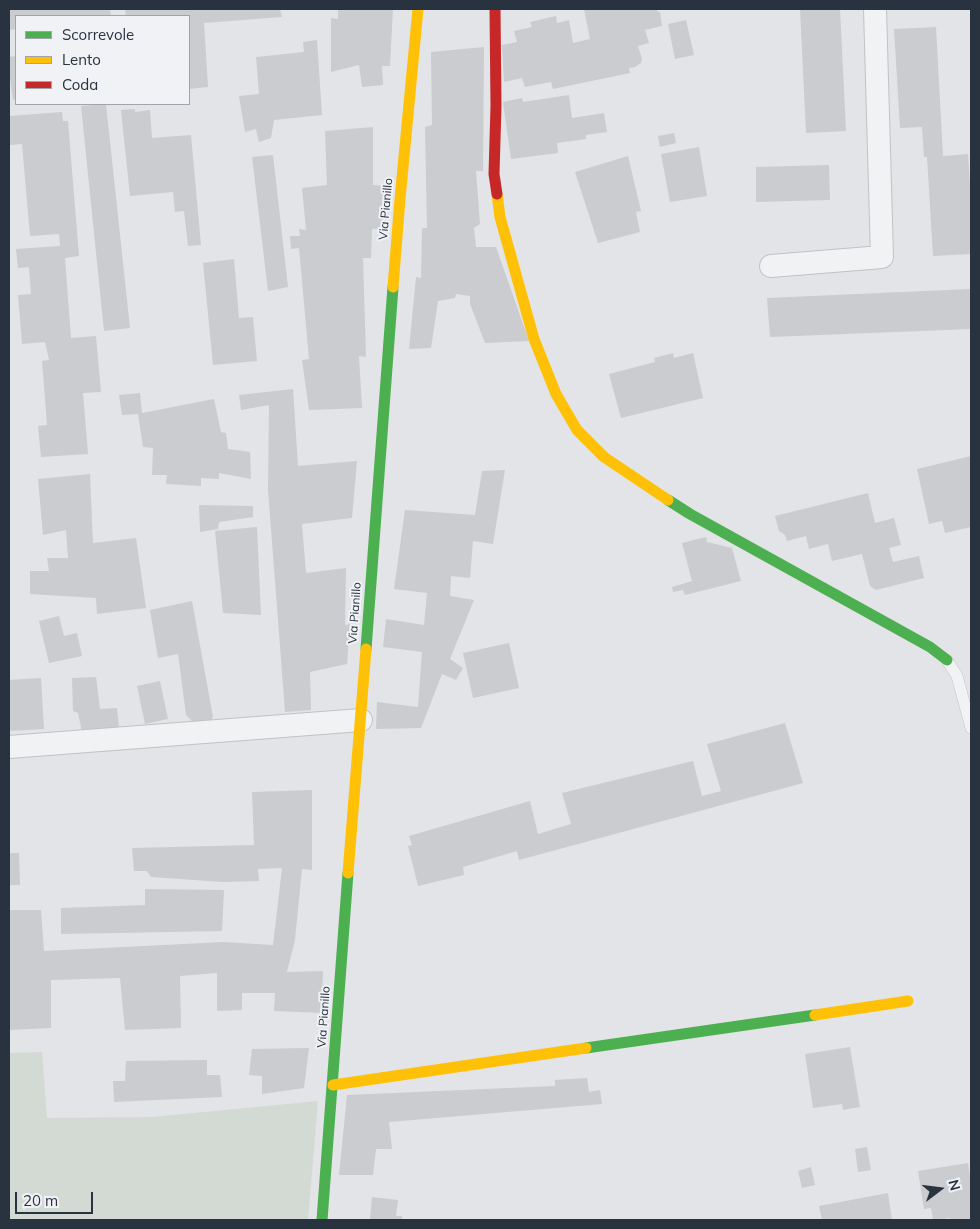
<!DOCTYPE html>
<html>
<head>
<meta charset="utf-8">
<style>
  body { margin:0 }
  #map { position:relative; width:980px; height:1229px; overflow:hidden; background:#e2e4e7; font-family:Mulish,sans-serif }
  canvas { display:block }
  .frame { position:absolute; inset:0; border:10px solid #29323f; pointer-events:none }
  .legend { position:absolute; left:15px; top:15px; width:175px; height:90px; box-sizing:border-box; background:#f0f2f6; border:1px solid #a0a5ad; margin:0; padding:6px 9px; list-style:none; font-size:15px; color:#29323f }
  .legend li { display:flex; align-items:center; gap:10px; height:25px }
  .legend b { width:25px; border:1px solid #a0a5ad }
  .north { position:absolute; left:915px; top:1164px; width:50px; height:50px; -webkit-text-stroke:4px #f0f2f6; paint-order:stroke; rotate:75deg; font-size:14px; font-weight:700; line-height:20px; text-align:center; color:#29323f }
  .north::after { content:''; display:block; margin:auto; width:18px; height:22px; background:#29323f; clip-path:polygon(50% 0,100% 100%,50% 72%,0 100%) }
  .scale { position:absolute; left:15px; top:1192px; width:78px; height:22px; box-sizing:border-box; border:2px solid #29323f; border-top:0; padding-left:6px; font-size:15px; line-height:18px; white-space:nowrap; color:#29323f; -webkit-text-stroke:4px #f0f2f6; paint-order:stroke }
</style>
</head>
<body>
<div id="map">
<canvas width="980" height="1229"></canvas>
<div class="frame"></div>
<ul class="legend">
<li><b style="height:6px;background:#4caf50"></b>Scorrevole</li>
<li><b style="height:6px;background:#ffc107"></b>Lento</li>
<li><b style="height:6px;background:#c62828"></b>Coda</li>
</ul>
<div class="north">N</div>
<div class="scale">20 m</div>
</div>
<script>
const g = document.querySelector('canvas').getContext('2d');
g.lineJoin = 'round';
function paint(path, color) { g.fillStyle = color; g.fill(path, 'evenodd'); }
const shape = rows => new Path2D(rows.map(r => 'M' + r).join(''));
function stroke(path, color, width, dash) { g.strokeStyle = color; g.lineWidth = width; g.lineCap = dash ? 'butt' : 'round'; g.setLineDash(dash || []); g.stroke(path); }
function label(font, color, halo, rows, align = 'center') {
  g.font = font + ' Mulish,sans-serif'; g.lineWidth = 4; g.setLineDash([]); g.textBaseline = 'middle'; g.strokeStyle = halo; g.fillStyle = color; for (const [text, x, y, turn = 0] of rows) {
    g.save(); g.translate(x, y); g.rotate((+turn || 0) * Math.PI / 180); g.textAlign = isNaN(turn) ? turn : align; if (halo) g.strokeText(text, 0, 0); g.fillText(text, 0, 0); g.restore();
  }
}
paint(shape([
  [42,1052,47,1118,152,1117,318,1101,308,1220,9,1220,9,1053]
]), '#d3dad3');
paint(shape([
  [9,9,110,9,111,16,16,16,16,29,9,30],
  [125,9,280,9,282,17,204,23,208,87,189,89,189,16,126,16],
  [338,9,393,9,390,66,382,66,383,85,362,87,359,65,331,72,331,18,338,19],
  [584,9,657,9,658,12,660,12,662,26,645,30,649,43,638,46,642,59,641,63,635,67,629,68,630,73,553,89,551,82,525,87,522,78,504,82,502,45,517,42,514,31,532,27,530,22,556,16,557,23,569,20,573,43,590,39],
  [800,9,840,9,846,131,806,133],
  [686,20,694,55,675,59,668,24],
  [936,27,943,156,968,154,971,200,971,254,933,256,927,157,924,157,922,127,900,128,894,29],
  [317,40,322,115,274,120,271,138,259,142,256,129,245,132,239,96,259,94,256,57,304,52,303,42],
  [484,47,483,171,476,171,480,224,474,228,476,247,496,247,529,341,485,343,470,304,470,296,456,294,455,298,438,301,431,348,409,349,416,277,421,278,422,228,427,228,425,127,432,125,431,52],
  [16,56,16,99,13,100,9,71,9,57],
  [569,95,572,118,604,113,607,132,586,135,586,139,557,143,558,153,511,159,503,102,522,98,523,102],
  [106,104,130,328,104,331,81,106],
  [135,109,135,112,150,110,152,138,191,135,201,245,188,246,184,211,175,212,173,192,130,196,121,110],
  [62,112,63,121,68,121,79,256,65,258,71,338,96,336,101,392,83,393,88,454,41,457,38,426,47,425,42,361,49,360,45,342,22,344,18,295,31,294,29,267,18,268,16,249,60,246,59,234,30,236,22,144,9,145,9,116],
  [373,127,373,185,385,186,382,229,372,229,371,258,363,258,366,357,359,356,362,408,309,410,302,360,309,359,299,248,291,249,290,236,300,236,299,229,306,230,302,188,327,185,325,131],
  [674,133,676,143,660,147,658,136],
  [699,147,707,196,670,202,661,154],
  [273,155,288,287,268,291,252,157],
  [628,156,641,211,636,212,640,232,598,243,575,172],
  [829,165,830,200,756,202,756,167],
  [234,259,239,318,253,317,257,361,213,365,203,263],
  [971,289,971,329,770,337,767,298],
  [673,353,674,358,693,353,703,398,621,418,609,374,655,362,654,358],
  [293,389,298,466,357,461,352,518,302,524,306,573,346,568,345,625,350,624,347,664,310,672,311,710,285,712,268,490,269,405,241,410,239,395],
  [140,393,142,413,214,399,221,432,226,433,228,449,250,452,251,479,219,473,219,479,201,478,201,486,166,484,167,475,152,475,153,448,143,447,138,414,122,415,119,395],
  [971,456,971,527,945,533,942,521,929,524,917,469],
  [505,470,493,544,473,541,470,578,451,576,450,596,474,600,450,659,463,668,456,680,442,674,421,728,376,729,377,702,418,707,422,652,383,647,386,619,424,625,427,593,394,589,405,510,475,515,482,471],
  [90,474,93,543,136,538,146,608,97,614,96,598,30,594,30,571,49,571,47,558,68,558,66,530,43,535,38,479],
  [868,493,875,523,894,518,901,545,889,548,893,562,919,556,924,578,876,590,870,586,862,554,832,561,828,544,809,549,806,536,787,541,785,535,779,531,775,516],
  [199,505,253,506,253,517,219,522,218,529,200,532],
  [257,527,261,615,223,613,215,531],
  [706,537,707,542,732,548,741,581,685,595,683,590,673,592,672,587,692,581,682,543],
  [192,601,213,717,209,723,194,723,186,715,178,654,158,658,150,610],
  [59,616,64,636,77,633,82,656,49,663,39,621],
  [509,643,519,688,473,698,463,653],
  [96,677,100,709,117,708,119,728,82,732,78,713,73,711,72,678],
  [41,678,44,729,9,731,9,680],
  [160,681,168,719,145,724,137,686],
  [785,723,803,783,519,860,517,851,463,867,464,875,418,886,408,846,412,845,409,836,530,801,538,834,571,824,562,793,693,761,702,796,721,791,707,744],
  [312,790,312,870,302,869,295,940,287,972,323,971,321,1013,274,1011,275,993,242,993,242,1010,217,1011,217,973,180,976,181,1028,125,1030,120,978,51,980,51,1028,9,1030,9,910,41,910,44,951,223,942,273,945,282,868,258,869,259,881,223,882,151,877,147,871,134,871,132,848,254,845,252,792],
  [9,853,19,853,20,885,9,885],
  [145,889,224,890,222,931,61,934,61,908,145,905],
  [850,1047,860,1107,843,1110,842,1104,813,1108,805,1054],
  [309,1048,304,1088,262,1094,262,1076,249,1075,252,1049],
  [207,1060,207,1075,220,1075,222,1097,114,1102,113,1081,125,1081,126,1061],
  [587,1078,589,1092,600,1090,602,1104,389,1122,392,1149,376,1149,373,1175,339,1175,347,1095,555,1086,555,1080],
  [867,1147,871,1170,858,1172,855,1149],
  [968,1163,971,1183,971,1220,950,1220,950,1218,933,1220,931,1208,924,1209,918,1171],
  [811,1167,815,1185,802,1188,798,1171],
  [888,1193,892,1220,822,1220,819,1206],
  [372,1197,398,1200,396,1216,402,1216,402,1220,370,1220]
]), '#cacccf');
const lane = shape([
  [947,660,957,676,971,728]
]);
const street = shape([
  [771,266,882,257,875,9],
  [9,747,361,720]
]);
stroke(lane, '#c0c2c5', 12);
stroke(street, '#c0c2c5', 24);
stroke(lane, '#f1f2f4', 11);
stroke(street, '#f1f2f4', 22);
stroke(shape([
  [668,500,690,514,930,647,947,660],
  [366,649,393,287],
  [586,1048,815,1015],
  [322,1220,348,873]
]), '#4caf50', 11);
stroke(shape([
  [497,194,500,217,534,339,556,394,577,430,604,457,668,500],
  [393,287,400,199,418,9],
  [348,873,366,649],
  [815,1015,908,1001],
  [333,1085,586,1048]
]), '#ffc107', 11);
stroke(shape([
  [495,9,496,106,494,174,497,194]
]), '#c62828', 11);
label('12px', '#29323f', '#f0f2f6', [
  ["Via Pianillo",386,209,-85],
  ["Via Pianillo",355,613,-86],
  ["Via Pianillo",324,1017,-86]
]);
</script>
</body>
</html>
